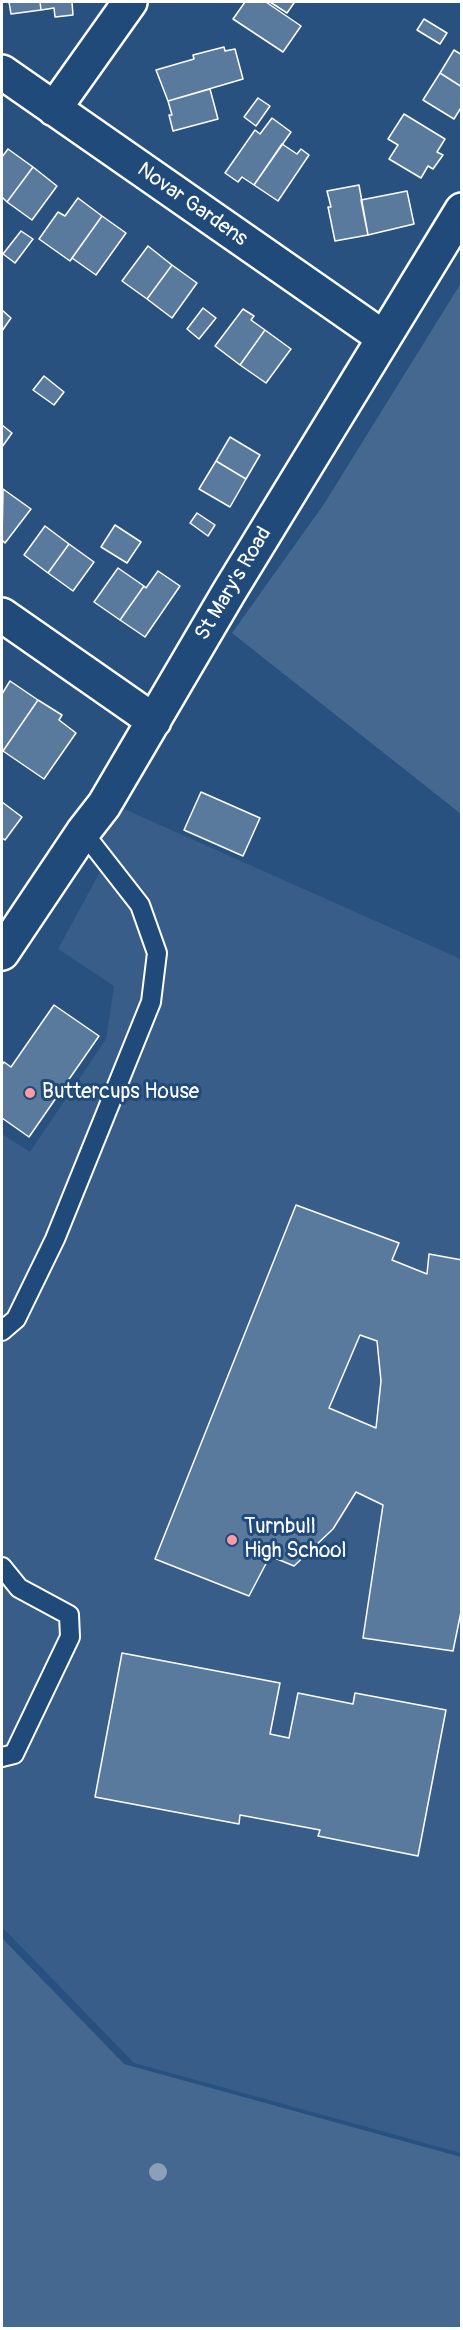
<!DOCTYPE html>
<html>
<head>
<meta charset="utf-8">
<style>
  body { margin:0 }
  #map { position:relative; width:463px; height:2330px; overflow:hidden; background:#28517f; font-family:Pangolin,sans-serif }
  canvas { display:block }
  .frame { position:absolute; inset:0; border:3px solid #fff; pointer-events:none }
</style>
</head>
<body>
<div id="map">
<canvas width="463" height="2330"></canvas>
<div class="frame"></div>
</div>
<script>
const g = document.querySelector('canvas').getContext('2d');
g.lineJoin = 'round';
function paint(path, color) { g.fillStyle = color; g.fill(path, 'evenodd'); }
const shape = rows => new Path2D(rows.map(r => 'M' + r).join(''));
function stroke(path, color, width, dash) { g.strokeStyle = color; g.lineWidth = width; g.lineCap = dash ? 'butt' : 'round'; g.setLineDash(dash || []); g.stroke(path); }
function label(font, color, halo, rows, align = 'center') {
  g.font = font + ' Pangolin,sans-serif'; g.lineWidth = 6; g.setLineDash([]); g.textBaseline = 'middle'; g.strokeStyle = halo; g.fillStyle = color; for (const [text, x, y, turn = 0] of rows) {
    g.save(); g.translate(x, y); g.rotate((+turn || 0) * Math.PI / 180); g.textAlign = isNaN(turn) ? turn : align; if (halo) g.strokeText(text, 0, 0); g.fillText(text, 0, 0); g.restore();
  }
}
paint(shape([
  [113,804,461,959,461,2153,134,2063,2,1927,2,1134,30,1152,106,1039,114,986,58,949,101,870,84,854]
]), '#375d88');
paint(shape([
  [461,283,461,814,232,633,324,504],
  [2,1938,124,2064,461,2157,461,2328,2,2328]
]), '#446890');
const building = shape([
  [9,2,40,2,41,10,11,14,9,2],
  [40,2,72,2,73,15,55,17,54,8,41,10,40,2],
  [245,2,266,2,301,26,283,52,233,19,245,2],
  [270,2,292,2,294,3,287,13,270,2],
  [424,19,447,33,440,44,417,30,424,19],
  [224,47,225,51,235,49,243,79,168,101,156,70,194,59,193,55,224,47],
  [454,50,462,55,462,87,440,73,454,50],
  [440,73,462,87,462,106,454,119,423,100,440,73],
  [210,89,218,119,173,131,169,115,172,115,168,101,210,89],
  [258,98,270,106,256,126,244,117,258,98],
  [404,114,445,139,437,152,443,155,433,169,428,166,421,178,389,159,398,145,388,139,404,114],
  [272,118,291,132,254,185,242,177,238,182,225,173,255,130,260,134,272,118],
  [282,144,297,154,301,149,309,155,278,201,254,185,282,144],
  [8,149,33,167,7,202,2,197,2,157,8,149],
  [33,167,57,186,32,220,7,202,33,167],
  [359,185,368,235,335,241,328,207,331,207,327,191,359,185],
  [407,191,414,224,368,235,361,200,407,191],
  [78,198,102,216,70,261,39,239,58,212,65,216,78,198],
  [102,216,126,233,96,275,72,258,102,216],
  [21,231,33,239,15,263,3,254,21,231],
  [148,246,172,265,147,299,122,281,148,246],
  [172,265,197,283,172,318,147,299,172,265],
  [203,308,216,318,199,339,187,329,203,308],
  [243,309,254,316,251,320,265,330,240,365,215,346,243,309],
  [2,310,11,318,2,331,2,310],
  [265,330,291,349,266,383,240,365,265,330],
  [44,376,64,392,54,405,33,390,44,376],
  [2,425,12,433,2,447,2,425],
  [230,437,260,455,246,479,216,461,230,437],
  [216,461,246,479,230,507,199,489,216,461],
  [3,489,31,509,5,543,2,540,3,489],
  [197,513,215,525,208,536,190,523,197,513],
  [115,525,141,542,127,563,101,547,115,525],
  [45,526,69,544,48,573,24,555,45,526],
  [69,544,94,562,73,591,48,573,69,544],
  [118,568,144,586,120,620,94,602,118,568],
  [158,571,180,586,145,637,120,620,144,586,146,588,158,571],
  [10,681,38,700,3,751,2,750,2,694,10,681],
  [38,700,62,715,59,720,76,733,44,779,3,751,38,700],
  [201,792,260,818,243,856,184,830,201,792],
  [2,802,22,817,5,840,2,838,2,802],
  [54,1005,99,1036,29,1137,2,1118,2,1065,4,1062,11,1067,54,1005],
  [296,1205,399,1243,392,1260,427,1274,429,1254,462,1260,462,1607,453,1651,363,1638,383,1505,356,1492,333,1529,294,1566,270,1556,249,1596,155,1559,296,1205],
  [360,1335,377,1341,381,1381,376,1428,329,1408,360,1335],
  [122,1653,280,1683,270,1734,289,1738,298,1693,353,1704,355,1693,446,1710,418,1856,318,1836,320,1830,240,1815,239,1824,95,1797,122,1653]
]);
paint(building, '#5a7a9d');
stroke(building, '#fff', 1.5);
const service = shape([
  [2,1331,16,1319,55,1239,151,1002,157,953,140,905,83,832],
  [2,1567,19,1588,69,1615,70,1637,14,1754,2,1757]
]);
const minor = shape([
  [2,72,384,338],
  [54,109,130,2],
  [2,615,154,721],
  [2,953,83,832,104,805,229,592,462,210]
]);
stroke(service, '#fff', 22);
stroke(minor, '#fff', 38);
stroke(service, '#1f4a7a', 18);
stroke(minor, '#1f4a7a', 33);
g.fillStyle = '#8aa0b9';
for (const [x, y] of [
  [158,2172]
]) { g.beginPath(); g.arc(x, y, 9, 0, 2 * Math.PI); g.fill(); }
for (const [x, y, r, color] of [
  [30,1093,6,"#ff9aa2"],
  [232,1540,6,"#ff9aa2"]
]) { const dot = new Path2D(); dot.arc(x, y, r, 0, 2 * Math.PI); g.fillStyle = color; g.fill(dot); stroke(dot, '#1f4a7a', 2); }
label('21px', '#fff', '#1f4a7a', [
  ["Novar Gardens",192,205,35],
  ["St Mary's Road",234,584,-59]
]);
label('21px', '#fff', '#1f4a7a', [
  ["Buttercups House",42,1093],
  ["Turnbull",244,1528],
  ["High School",244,1552]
], 'left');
</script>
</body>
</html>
